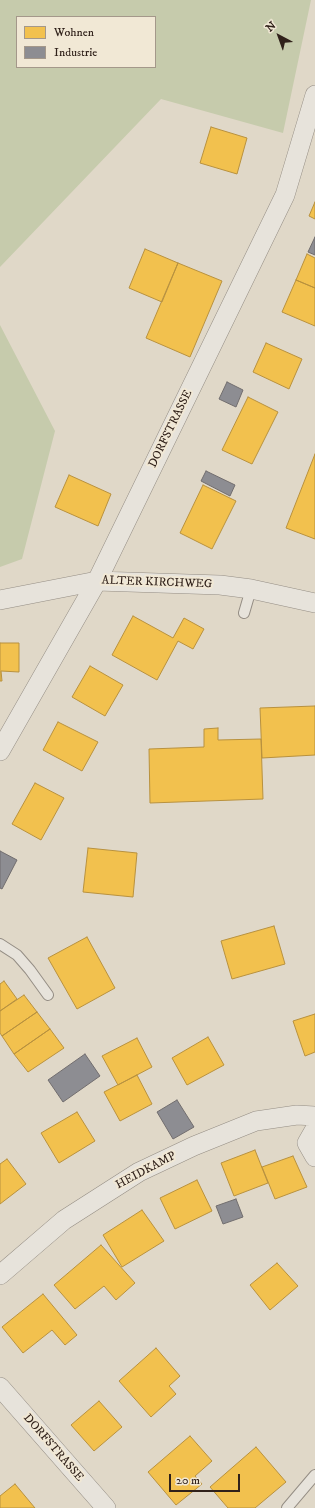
<!DOCTYPE html>
<html>
<head>
<meta charset="utf-8">
<style>
  body { margin:0 }
  #map { position:relative; width:315px; height:1508px; overflow:hidden; background:#e0d8c8; font-family:"IM FELL DW Pica",serif }
  canvas { display:block }
  .legend { position:absolute; left:16px; top:16px; width:140px; height:52px; box-sizing:border-box; background:#f1e8d5; border:1px solid #a4988a; margin:0; padding:5px 7px; list-style:none; font-size:12px; color:#30211a }
  .legend li { display:flex; align-items:center; gap:8px; height:20px }
  .legend b { width:20px; border:1px solid #a4988a }
  .north { position:absolute; left:259px; top:16px; width:40px; height:40px; -webkit-text-stroke:3px #f1e8d5; paint-order:stroke; rotate:319deg; font-size:11px; font-weight:700; line-height:16px; text-align:center; color:#30211a }
  .north::after { content:''; display:block; margin:auto; width:14px; height:18px; background:#30211a; clip-path:polygon(50% 0,100% 100%,50% 72%,0 100%) }
  .scale { position:absolute; left:169px; top:1474px; width:71px; height:18px; box-sizing:border-box; border:2px solid #30211a; border-top:0; padding-left:5px; font-size:12px; line-height:14px; white-space:nowrap; color:#30211a; -webkit-text-stroke:3px #f1e8d5; paint-order:stroke }
</style>
</head>
<body>
<div id="map">
<canvas width="315" height="1508"></canvas>
<ul class="legend">
<li><b style="height:11px;background:#f2c14e"></b>Wohnen</li>
<li><b style="height:11px;background:#8d8d92"></b>Industrie</li>
</ul>
<div class="north">N</div>
<div class="scale">20 m</div>
</div>
<script>
const g = document.querySelector('canvas').getContext('2d');
g.lineJoin = 'round';
function paint(path, color) { g.fillStyle = color; g.fill(path, 'evenodd'); }
const shape = rows => new Path2D(rows.map(r => 'M' + r).join(''));
function stroke(path, color, width, dash) { g.strokeStyle = color; g.lineWidth = width; g.lineCap = dash ? 'butt' : 'round'; g.setLineDash(dash || []); g.stroke(path); }
function label(font, color, halo, rows, align = 'center') {
  g.font = font + ' "IM FELL DW Pica",serif'; g.lineWidth = 4; g.setLineDash([]); g.textBaseline = 'middle'; g.strokeStyle = halo; g.fillStyle = color; for (const [text, x, y, turn = 0] of rows) {
    g.save(); g.translate(x, y); g.rotate((+turn || 0) * Math.PI / 180); g.textAlign = isNaN(turn) ? turn : align; if (halo) g.strokeText(text, 0, 0); g.fillText(text, 0, 0); g.restore();
  }
}
paint(shape([
  [0,0,311,0,283,133,161,99,0,267],
  [17,17,155,17,155,67,17,67],
  [0,325,55,431,22,559,0,567]
]), '#c6cbac');
const homes = shape([
  [211,127,247,138,237,174,200,163,211,127],
  [315,202,315,219,309,216,315,202],
  [145,249,178,263,162,302,129,288,145,249],
  [307,254,315,258,315,288,296,280,307,254],
  [178,263,222,281,190,357,146,338,178,263],
  [296,280,315,288,315,326,282,312,296,280],
  [266,343,302,359,289,389,253,372,266,343],
  [248,397,278,412,252,464,222,450,248,397],
  [315,454,315,539,286,528,315,454],
  [69,475,111,494,98,526,55,507,69,475],
  [203,485,236,501,212,549,180,533,203,485],
  [133,616,173,638,184,618,204,629,193,649,178,641,157,680,112,655,133,616],
  [0,643,19,643,19,672,1,671,2,681,0,681,0,643],
  [90,666,123,685,105,716,72,697,90,666],
  [315,706,315,755,262,758,260,708,315,706],
  [58,722,98,742,82,771,43,750,58,722],
  [218,728,218,740,261,739,263,799,150,803,149,749,204,747,204,729,218,728],
  [35,783,64,798,41,840,12,824,35,783],
  [88,848,137,853,133,897,83,892,88,848],
  [274,926,285,964,232,979,221,941,274,926],
  [87,937,115,988,77,1009,48,958,87,937],
  [4,981,17,999,0,1011,0,984,4,981],
  [24,995,37,1012,2,1036,0,1033,0,1011,24,995],
  [37,1012,50,1029,14,1054,2,1036,37,1012],
  [315,1014,315,1052,305,1056,293,1021,315,1014],
  [50,1029,64,1048,28,1072,14,1054,50,1029],
  [208,1037,224,1065,187,1085,172,1058,208,1037],
  [137,1038,152,1067,118,1085,102,1056,137,1038],
  [137,1075,152,1104,120,1121,104,1092,137,1075],
  [77,1112,95,1141,59,1163,41,1133,77,1112],
  [255,1150,268,1183,234,1196,221,1163,255,1150],
  [293,1156,307,1187,275,1199,262,1167,293,1156],
  [7,1159,26,1184,0,1204,0,1164,7,1159],
  [197,1180,212,1211,175,1229,160,1198,197,1180],
  [142,1210,164,1241,122,1267,103,1235,142,1210],
  [101,1245,135,1283,116,1300,104,1286,75,1309,54,1285,101,1245],
  [277,1263,298,1286,270,1310,250,1285,277,1263],
  [43,1294,77,1335,65,1345,52,1330,23,1353,2,1327,43,1294],
  [156,1348,180,1376,169,1386,176,1394,151,1417,119,1381,156,1348],
  [99,1401,122,1427,94,1451,71,1425,99,1401],
  [190,1436,212,1461,195,1476,202,1484,176,1505,148,1472,190,1436],
  [256,1447,286,1482,255,1508,228,1508,210,1487,256,1447],
  [15,1484,35,1508,0,1508,0,1496,15,1484]
]);
paint(homes, '#f2c14e');
stroke(homes, '#b8913e', 1);
const industry = shape([
  [315,237,315,255,308,252,315,237],
  [227,382,243,390,236,407,219,399,227,382],
  [206,471,235,485,230,496,201,481,206,471],
  [0,851,17,860,2,889,0,888,0,851],
  [85,1054,100,1076,63,1102,48,1080,85,1054],
  [177,1100,194,1127,173,1139,157,1112,177,1100],
  [236,1199,243,1217,223,1224,216,1206,236,1199]
]);
paint(industry, '#8d8d92');
stroke(industry, '#716d6e', 1);
const lane = shape([
  [244,613,251,589],
  [0,944,17,955,30,970,48,995],
  [287,1508,315,1475]
]);
const street = shape([
  [0,600,97,581,220,585,251,589,315,603],
  [0,751,97,581,285,195,315,95],
  [315,1129,307,1143,315,1157],
  [0,1275,64,1220,139,1172,194,1146,256,1121,297,1115,315,1116],
  [0,1387,106,1508]
]);
stroke(lane, '#948d84', 12);
stroke(street, '#948d84', 20);
stroke(lane, '#e7e3db', 10);
stroke(street, '#e7e3db', 19);
label('12px', '#30211a', '#f1e8d5', [
  ["DORFSTRASSE",171,429,-64],
  ["ALTER KIRCHWEG",157,583,2],
  ["HEIDKAMP",146,1171,-28],
  ["DORFSTRASSE",53,1448,49]
]);
</script>
</body>
</html>
